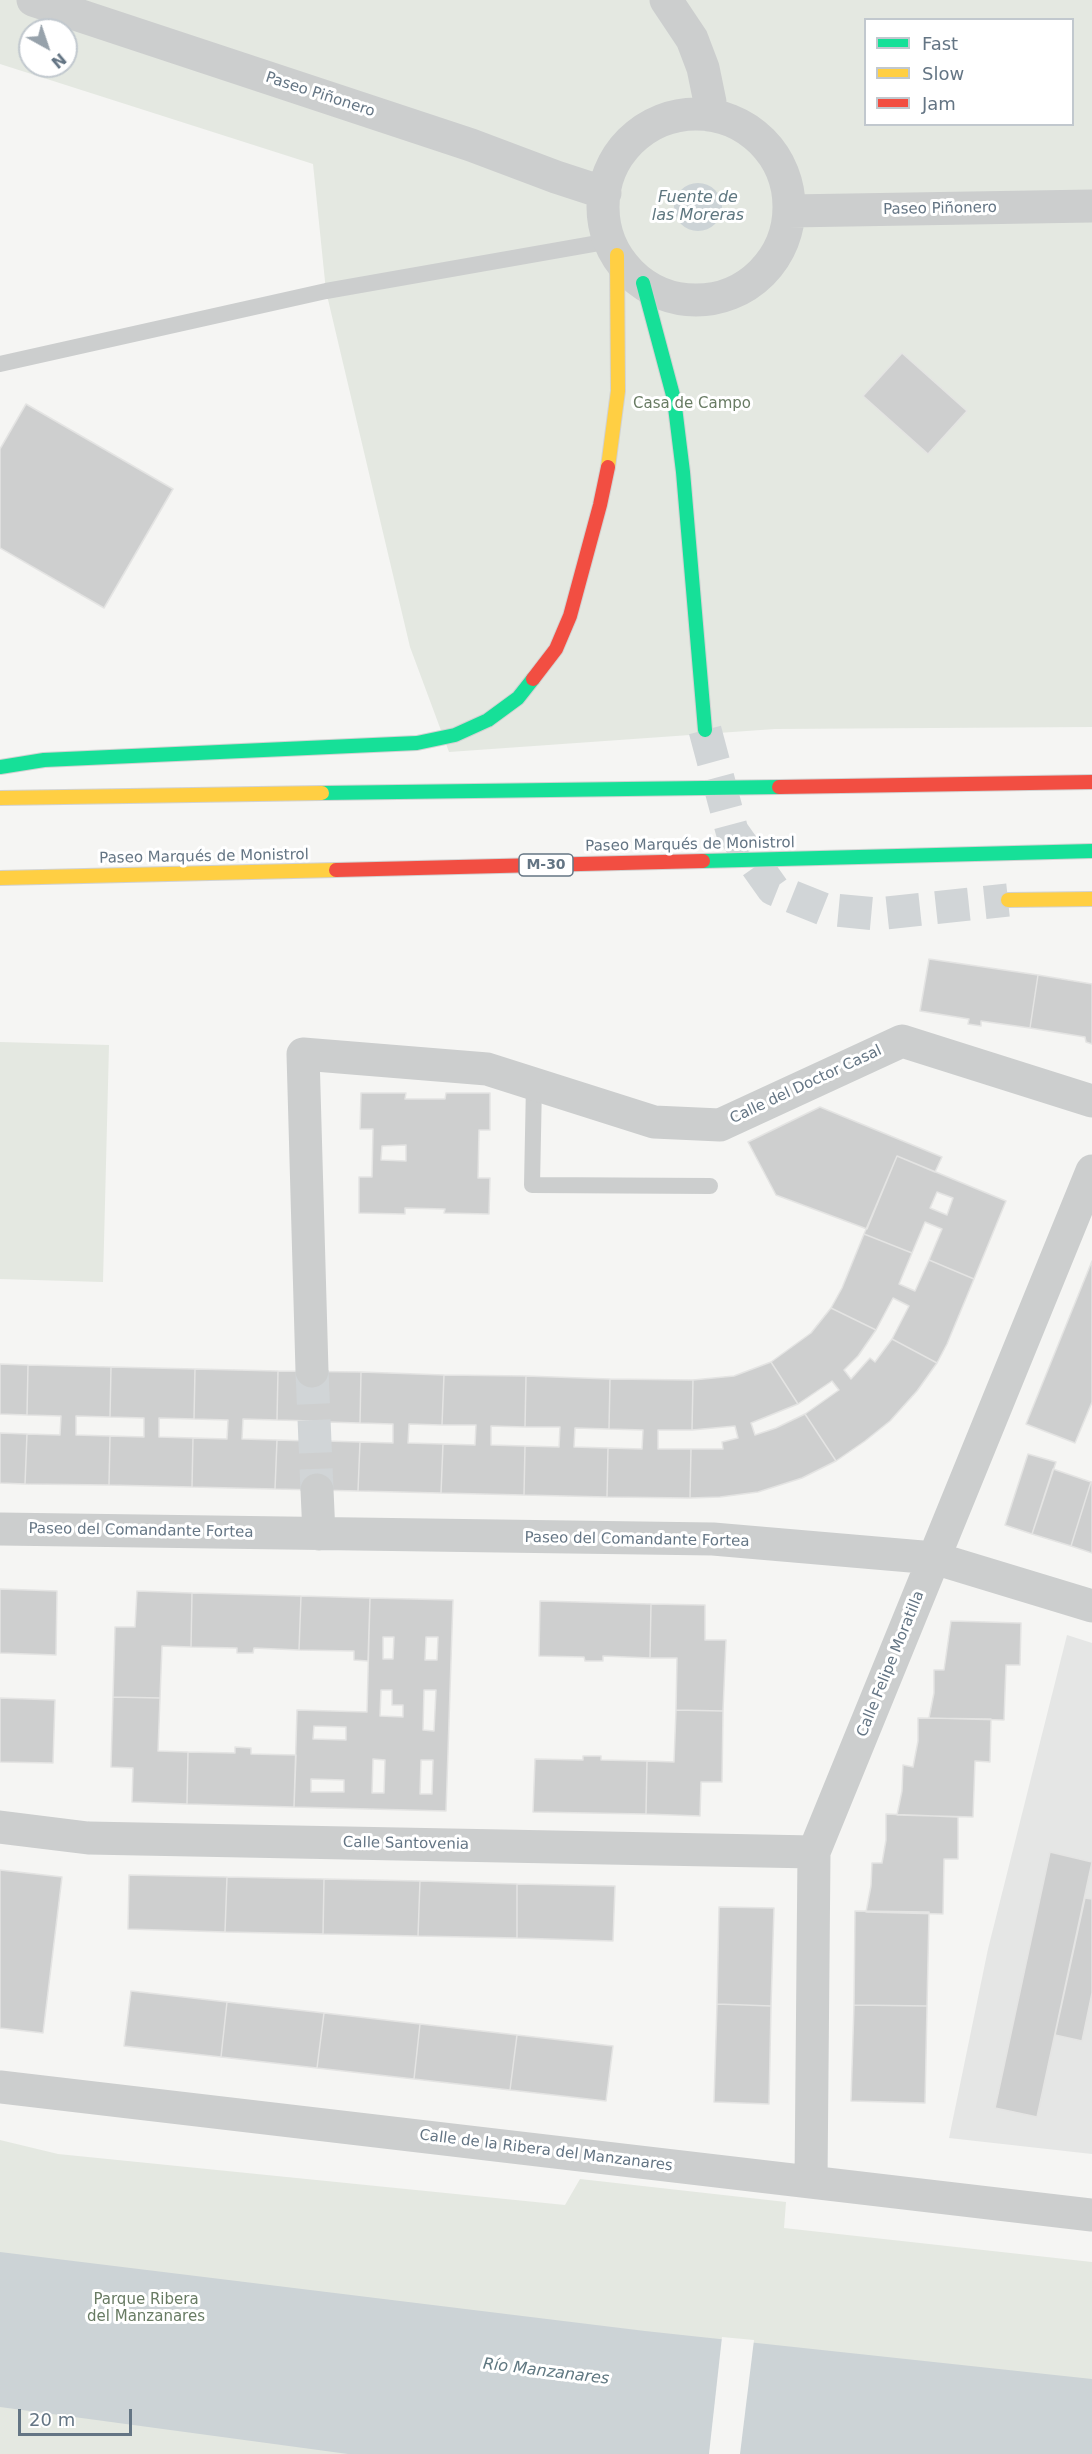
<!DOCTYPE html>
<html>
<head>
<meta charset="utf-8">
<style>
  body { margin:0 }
  #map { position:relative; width:1092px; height:2454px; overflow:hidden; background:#f5f5f3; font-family:"DejaVu Sans",sans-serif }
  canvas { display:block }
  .legend { position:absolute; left:864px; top:18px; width:210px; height:108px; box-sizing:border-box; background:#fff; border:2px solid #c1c8ce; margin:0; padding:8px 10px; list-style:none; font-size:18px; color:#647584 }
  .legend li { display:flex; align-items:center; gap:12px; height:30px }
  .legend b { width:30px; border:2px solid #c1c8ce }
  .north { position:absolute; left:18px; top:18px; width:60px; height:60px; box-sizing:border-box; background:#fff; border:2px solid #c1c8ce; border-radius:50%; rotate:140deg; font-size:16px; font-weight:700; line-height:24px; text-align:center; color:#647584 }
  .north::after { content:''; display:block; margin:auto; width:21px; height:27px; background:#97a2ab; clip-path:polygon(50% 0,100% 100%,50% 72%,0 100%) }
  .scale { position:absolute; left:18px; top:2409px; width:114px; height:27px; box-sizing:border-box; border:3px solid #647584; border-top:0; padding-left:8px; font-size:18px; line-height:21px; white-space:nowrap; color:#647584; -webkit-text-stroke:4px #fff; paint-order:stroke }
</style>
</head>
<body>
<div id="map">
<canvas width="1092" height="2454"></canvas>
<ul class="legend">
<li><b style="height:8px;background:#16e098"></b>Fast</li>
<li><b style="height:8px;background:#ffcf43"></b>Slow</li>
<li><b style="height:8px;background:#f24e42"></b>Jam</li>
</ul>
<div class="north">N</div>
<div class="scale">20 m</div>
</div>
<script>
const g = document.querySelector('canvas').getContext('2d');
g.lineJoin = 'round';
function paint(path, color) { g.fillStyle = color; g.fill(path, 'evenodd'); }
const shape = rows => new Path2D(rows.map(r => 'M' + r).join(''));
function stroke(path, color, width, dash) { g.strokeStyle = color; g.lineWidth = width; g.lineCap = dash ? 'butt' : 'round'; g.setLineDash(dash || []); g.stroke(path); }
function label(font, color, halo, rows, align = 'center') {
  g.font = font + ' "DejaVu Sans",sans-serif'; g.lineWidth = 6; g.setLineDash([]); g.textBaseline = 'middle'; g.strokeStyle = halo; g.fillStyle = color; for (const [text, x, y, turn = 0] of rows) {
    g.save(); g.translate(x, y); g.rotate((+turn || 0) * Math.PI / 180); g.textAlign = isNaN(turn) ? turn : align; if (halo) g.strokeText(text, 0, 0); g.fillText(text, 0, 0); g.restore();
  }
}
paint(shape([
  [1067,1635,1092,1643,1092,2154,949,2138,988,1949]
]), '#e5e6e5');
paint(shape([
  [0,0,1092,0,1092,727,775,729,449,752,410,647,326,291,313,164,0,64],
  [866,20,1072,20,1072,124,866,124],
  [30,30,66,30,66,66,30,66],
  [0,1042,109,1045,103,1282,0,1279],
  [0,2140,58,2154,565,2205,580,2179,786,2202,784,2228,1092,2262,1092,2454,0,2454]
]), '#e4e8e1');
paint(shape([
  '674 207a24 24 0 1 1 48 0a24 24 0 1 1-48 0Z',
  [0,2252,645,2331,1092,2379,1092,2454,348,2454,0,2407]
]), '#ccd3d6');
paint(shape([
  [722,2337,754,2340,740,2454,709,2454]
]), '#f5f5f3');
const building = shape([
  [902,353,967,411,928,454,863,396,902,353],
  [26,404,173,489,104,608,0,548,0,449,26,404],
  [929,959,1038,975,1030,1028,981,1021,981,1026,968,1024,969,1019,920,1011,929,959],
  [1038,975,1092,984,1092,1044,1086,1042,1085,1037,1030,1028,1038,975],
  [361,1093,406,1093,405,1099,445,1099,446,1093,490,1093,490,1130,479,1130,478,1178,490,1178,489,1214,444,1213,445,1209,405,1208,405,1214,359,1213,359,1177,372,1177,373,1129,360,1129,361,1093],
  [406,1145,406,1161,381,1160,382,1146,406,1145],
  [820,1107,942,1157,935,1172,897,1156,867,1229,776,1195,748,1142,820,1107],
  [897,1156,1006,1201,974,1279,929,1260,942,1229,925,1222,912,1253,864,1234,897,1156],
  [937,1192,953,1198,947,1215,930,1208,937,1192],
  [864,1234,912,1253,899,1284,915,1291,929,1260,974,1279,947,1344,937,1363,892,1339,909,1306,893,1298,876,1330,831,1308,842,1288,864,1234],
  [1092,1261,1092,1402,1075,1443,1026,1424,1092,1261],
  [831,1308,876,1330,858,1356,844,1370,851,1379,870,1358,875,1362,892,1339,937,1363,917,1391,890,1421,865,1441,836,1461,805,1414,839,1390,832,1381,798,1404,771,1362,811,1333,831,1308],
  [771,1362,798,1404,751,1423,755,1435,776,1428,805,1414,836,1461,802,1478,758,1492,720,1497,690,1498,691,1449,723,1449,722,1442,738,1438,735,1426,692,1430,693,1380,734,1376,771,1362],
  [0,1364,28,1365,27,1415,0,1414,0,1364],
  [28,1365,111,1367,110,1417,76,1416,76,1435,110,1436,109,1485,25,1484,27,1434,60,1435,61,1416,27,1415,28,1365],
  [111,1367,195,1369,194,1419,159,1418,159,1437,193,1438,192,1487,109,1485,110,1436,144,1437,144,1418,110,1417,111,1367],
  [195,1369,278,1371,277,1420,243,1419,242,1439,277,1440,275,1489,192,1487,193,1438,227,1439,228,1420,194,1419,195,1369],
  [278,1371,361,1372,360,1423,327,1422,326,1441,360,1442,358,1491,275,1489,277,1440,311,1441,312,1421,277,1420,278,1371],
  [361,1372,444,1375,442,1425,409,1424,408,1443,443,1444,441,1493,358,1491,360,1442,393,1443,393,1424,360,1423,361,1372],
  [444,1375,526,1376,525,1427,491,1426,491,1445,525,1446,524,1495,441,1493,443,1444,475,1445,476,1425,442,1425,444,1375],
  [526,1376,610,1379,609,1429,575,1428,574,1447,608,1448,607,1497,524,1495,525,1446,559,1447,560,1427,525,1427,526,1376],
  [610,1379,693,1380,692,1430,658,1430,658,1449,691,1449,690,1498,607,1497,608,1448,642,1449,643,1430,609,1429,610,1379],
  [0,1433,27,1434,25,1484,0,1483,0,1433],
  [1028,1454,1056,1462,1032,1534,1005,1525,1028,1454],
  [1053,1469,1091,1482,1071,1546,1032,1534,1053,1469],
  [1091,1482,1092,1482,1092,1553,1071,1546,1091,1482],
  [0,1589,57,1591,56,1655,0,1653,0,1589],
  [137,1591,192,1593,191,1647,162,1646,160,1698,113,1697,115,1627,135,1627,137,1591],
  [192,1593,301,1596,299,1650,254,1648,253,1653,237,1653,237,1648,191,1647,192,1593],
  [301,1596,370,1598,368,1661,354,1660,354,1651,299,1650,301,1596],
  [370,1598,453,1600,446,1811,294,1807,297,1710,367,1712,370,1598],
  [383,1637,394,1637,393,1659,383,1659,383,1637],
  [426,1637,438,1637,437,1660,425,1660,426,1637],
  [381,1690,392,1690,392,1705,403,1705,403,1717,380,1716,381,1690],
  [424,1690,436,1690,434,1731,423,1730,424,1690],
  [314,1726,346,1727,346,1740,313,1739,314,1726],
  [373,1759,385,1760,384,1793,372,1793,373,1759],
  [421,1760,433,1760,432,1794,420,1794,421,1760],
  [311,1779,344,1780,344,1792,311,1792,311,1779],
  [540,1601,651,1604,650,1658,603,1656,603,1661,585,1661,584,1657,539,1656,540,1601],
  [651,1604,705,1605,705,1640,726,1640,723,1711,676,1710,677,1658,650,1658,651,1604],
  [951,1621,1021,1623,1020,1665,1006,1665,1004,1720,929,1718,934,1693,934,1670,944,1670,951,1621],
  [113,1697,160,1698,158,1751,188,1752,187,1804,132,1802,133,1768,111,1767,113,1697],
  [0,1698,55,1700,53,1763,0,1762,0,1698],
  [676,1710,723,1711,722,1782,701,1782,700,1816,646,1814,647,1761,674,1762,676,1710],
  [918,1718,991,1719,990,1762,975,1761,973,1817,897,1815,902,1791,903,1765,913,1767,918,1741,918,1718],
  [235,1747,251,1748,251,1754,296,1755,294,1807,187,1804,188,1752,235,1753,235,1747],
  [583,1756,601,1756,601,1760,647,1761,646,1814,533,1812,535,1759,583,1760,583,1756],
  [886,1814,958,1817,958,1859,944,1859,943,1914,866,1912,871,1886,872,1863,882,1863,886,1840,886,1814],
  [1050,1852,1092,1862,1037,2117,995,2108,1050,1852],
  [0,1870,62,1877,43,2033,0,2028,0,1870],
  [129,1875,227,1877,225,1932,128,1929,129,1875],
  [227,1877,324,1879,323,1934,225,1932,227,1877],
  [324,1879,420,1881,418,1936,323,1934,324,1879],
  [420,1881,517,1884,517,1938,418,1936,420,1881],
  [517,1884,615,1886,613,1941,517,1938,517,1884],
  [1085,1898,1092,1899,1092,1993,1082,2041,1055,2035,1085,1898],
  [719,1907,774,1908,771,2006,717,2004,719,1907],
  [855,1911,929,1912,927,2006,854,2005,855,1911],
  [131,1991,227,2002,221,2057,124,2046,131,1991],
  [227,2002,324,2013,317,2068,221,2057,227,2002],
  [717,2004,771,2006,769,2104,714,2102,717,2004],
  [854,2005,927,2006,925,2103,851,2101,854,2005],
  [324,2013,420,2024,414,2079,317,2068,324,2013],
  [420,2024,517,2035,510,2090,414,2079,420,2024],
  [517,2035,613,2046,606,2101,510,2090,517,2035]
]);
paint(building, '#cecfcf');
stroke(building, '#e4e4e3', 1.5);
stroke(shape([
  [312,1371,317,1490]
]), '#d1d5d7', 33, [33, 16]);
stroke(shape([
  [705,730,732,831,773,889,823,909,877,914,1008,900]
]), '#d1d5d7', 33, [33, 16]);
const fast = shape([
  [643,283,674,399,683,472,705,730],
  [0,767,44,760,417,743,455,735,488,720,518,698,533,679],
  [322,793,779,787],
  [703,861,1092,851]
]);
const slow = shape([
  [608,467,618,391,617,255],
  [0,798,322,793],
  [0,878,336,870],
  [1008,900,1092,899]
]);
const jam = shape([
  [533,679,556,649,570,616,600,505,608,467],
  [779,787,1092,782],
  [336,870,703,861]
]);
stroke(fast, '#d1d2d2', 16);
stroke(slow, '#d1d2d2', 16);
stroke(jam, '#d1d2d2', 16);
stroke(shape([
  [0,364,326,291,610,241],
  [534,1084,532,1185,710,1186]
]), '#cccece', 16);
stroke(shape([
  [33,0,471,145,556,177,605,193],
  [666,0,692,39,703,68,710,102,709,115],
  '603 207a93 93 0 1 1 186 0a93 93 0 1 1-186 0Z',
  [789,211,1092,206],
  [312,1371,303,1054,487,1069,654,1122,720,1125,902,1041,1092,1101],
  [317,1490,319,1534],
  [0,1529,713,1539,934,1558,1092,1606],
  [0,1827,88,1838,814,1852],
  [0,2087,1092,2215],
  [811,2181,814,1852,1092,1171]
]), '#cccece', 33);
stroke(fast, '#16e098', 14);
stroke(slow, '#ffcf43', 14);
stroke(jam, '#f24e42', 14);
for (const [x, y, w] of [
  [546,865,54]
]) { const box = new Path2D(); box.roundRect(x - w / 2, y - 11, w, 22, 4.5); g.fillStyle = '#fff'; g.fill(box); stroke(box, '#647584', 1.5); }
label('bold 14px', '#647584', null, [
  ["M-30",546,865]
]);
label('15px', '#647584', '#fff', [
  ["Paseo Piñonero",320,95,18],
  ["Paseo Piñonero",940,209,-1],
  ["Paseo Marqués de Monistrol",690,845,-1],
  ["Paseo Marqués de Monistrol",204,857,-1],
  ["Calle del Doctor Casal",806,1085,-25],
  ["Paseo del Comandante Fortea",141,1531,1],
  ["Paseo del Comandante Fortea",637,1540,1],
  ["Calle Felipe Moratilla",891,1664,-68],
  ["Calle Santovenia",406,1844,1],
  ["Calle de la Ribera del Manzanares",546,2151,7]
]);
label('15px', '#687b63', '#fff', [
  ["Casa de Campo",692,404],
  ["Parque Ribera",146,2300],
  ["del Manzanares",146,2317]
]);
label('italic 16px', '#5f7780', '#fff', [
  ["Fuente de",698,198],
  ["las Moreras",698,216],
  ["Río Manzanares",546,2372,7]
]);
</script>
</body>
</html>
